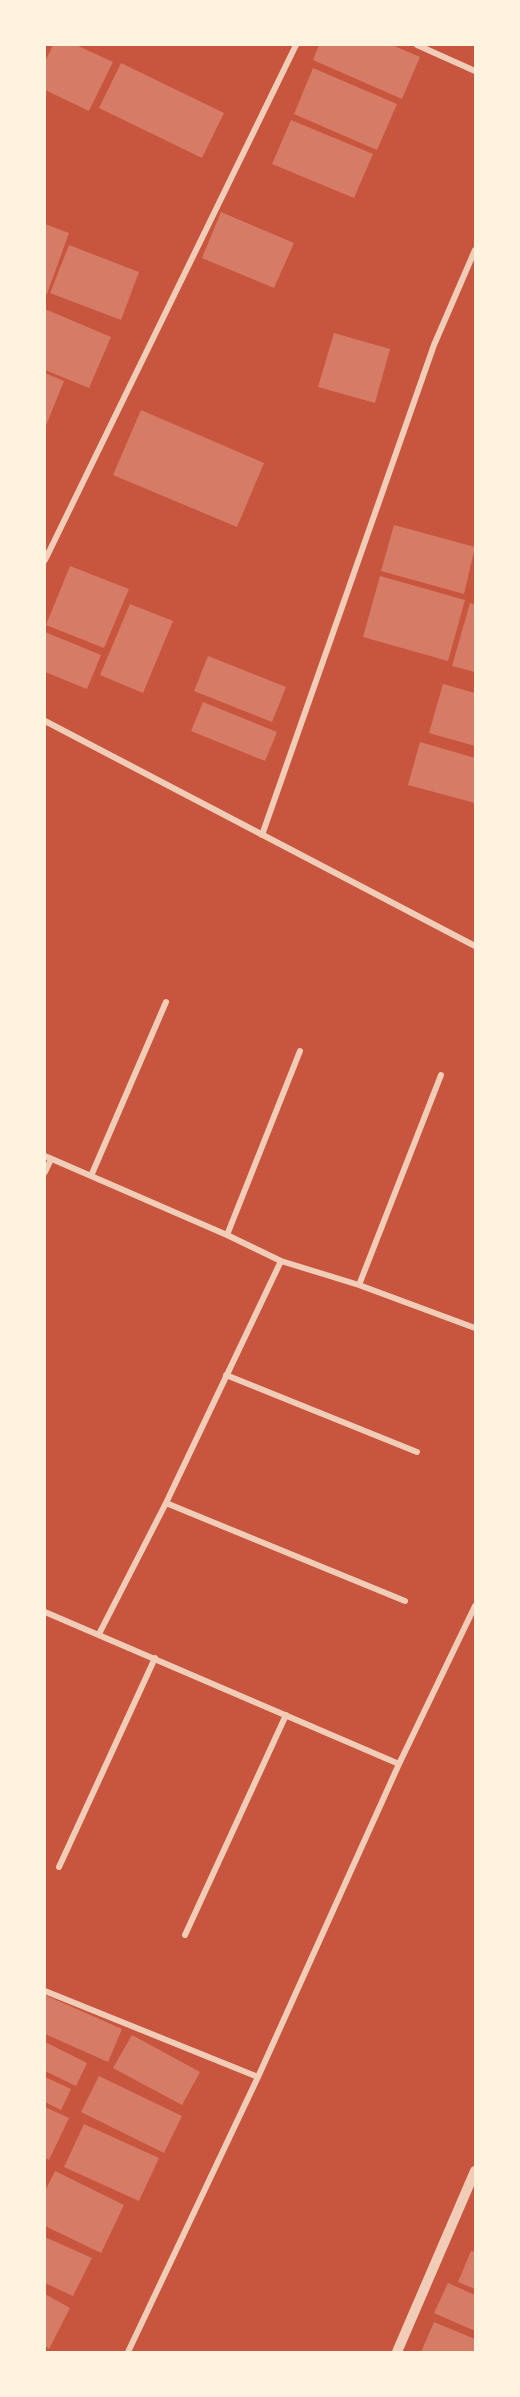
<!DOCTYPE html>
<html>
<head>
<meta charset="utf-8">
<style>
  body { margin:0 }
  #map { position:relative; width:520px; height:2397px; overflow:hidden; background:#c8553d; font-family:"DejaVu Sans",sans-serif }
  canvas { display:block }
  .frame { position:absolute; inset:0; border:46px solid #fff3e0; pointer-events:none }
</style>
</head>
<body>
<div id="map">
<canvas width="520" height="2397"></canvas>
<div class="frame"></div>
</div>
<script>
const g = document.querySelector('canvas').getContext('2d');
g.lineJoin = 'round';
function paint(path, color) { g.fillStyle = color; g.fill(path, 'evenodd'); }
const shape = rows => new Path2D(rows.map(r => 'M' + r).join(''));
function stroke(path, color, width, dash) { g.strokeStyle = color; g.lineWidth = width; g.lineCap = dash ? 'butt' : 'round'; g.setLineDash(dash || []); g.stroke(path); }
paint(shape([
  [53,45,76,45,113,62,89,111,45,90,45,62],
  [319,45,392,45,420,57,402,99,313,60],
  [121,63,224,113,202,158,99,108],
  [313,68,397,104,377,150,294,114],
  [291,120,373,154,354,198,272,164],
  [221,212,294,243,274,288,202,258],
  [45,224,69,233,47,294,45,293],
  [69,245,139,272,121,320,50,293],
  [45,309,111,337,89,388,45,370],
  [334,333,390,349,375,403,318,387],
  [45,373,64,381,45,428],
  [141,410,264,463,237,527,113,475],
  [394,525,475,547,464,594,381,571],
  [70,566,129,589,104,648,46,625],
  [380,576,465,600,448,661,363,637],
  [470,603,475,605,475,672,452,666],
  [130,604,173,621,143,693,100,675],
  [45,632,101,655,87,689,45,672],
  [208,656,286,687,272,722,194,691],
  [443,684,475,693,475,746,429,733],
  [203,702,277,732,265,761,191,731],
  [420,742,475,758,475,803,408,785],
  [45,1995,122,2029,108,2062,45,2034],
  [132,2035,200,2072,182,2105,113,2068],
  [45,2042,87,2063,76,2086,45,2071],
  [99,2076,182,2116,164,2153,81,2112],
  [45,2077,71,2089,61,2110,45,2102],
  [45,2107,69,2118,49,2160,45,2158],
  [84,2124,159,2158,139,2201,64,2167],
  [55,2171,124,2205,101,2253,45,2226,45,2191],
  [45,2237,92,2258,73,2296,45,2283],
  [471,2251,475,2252,475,2289,458,2282],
  [448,2283,475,2295,475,2331,434,2313],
  [45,2294,70,2308,49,2349,45,2346],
  [434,2322,475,2339,475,2352,421,2352]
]), '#d67c66');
stroke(shape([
  [417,45,475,71],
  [45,560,296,45],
  [45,721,475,946],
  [262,835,434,345,475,250],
  [45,1156,227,1235,281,1261,359,1285,475,1328],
  [45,1172,51,1159],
  [91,1176,166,1002],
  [227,1235,300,1051],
  [359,1285,441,1075],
  [226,1375,417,1452],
  [166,1503,405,1601],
  [45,1612,399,1764],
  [99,1634,166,1503,281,1261],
  [59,1867,155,1658],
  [185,1935,286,1715],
  [45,1991,258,2077,399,1764,475,1606],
  [128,2352,258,2077]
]), '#f1ccb7', 6);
stroke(shape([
  [397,2352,475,2171]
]), '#f1ccb7', 10);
</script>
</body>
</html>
